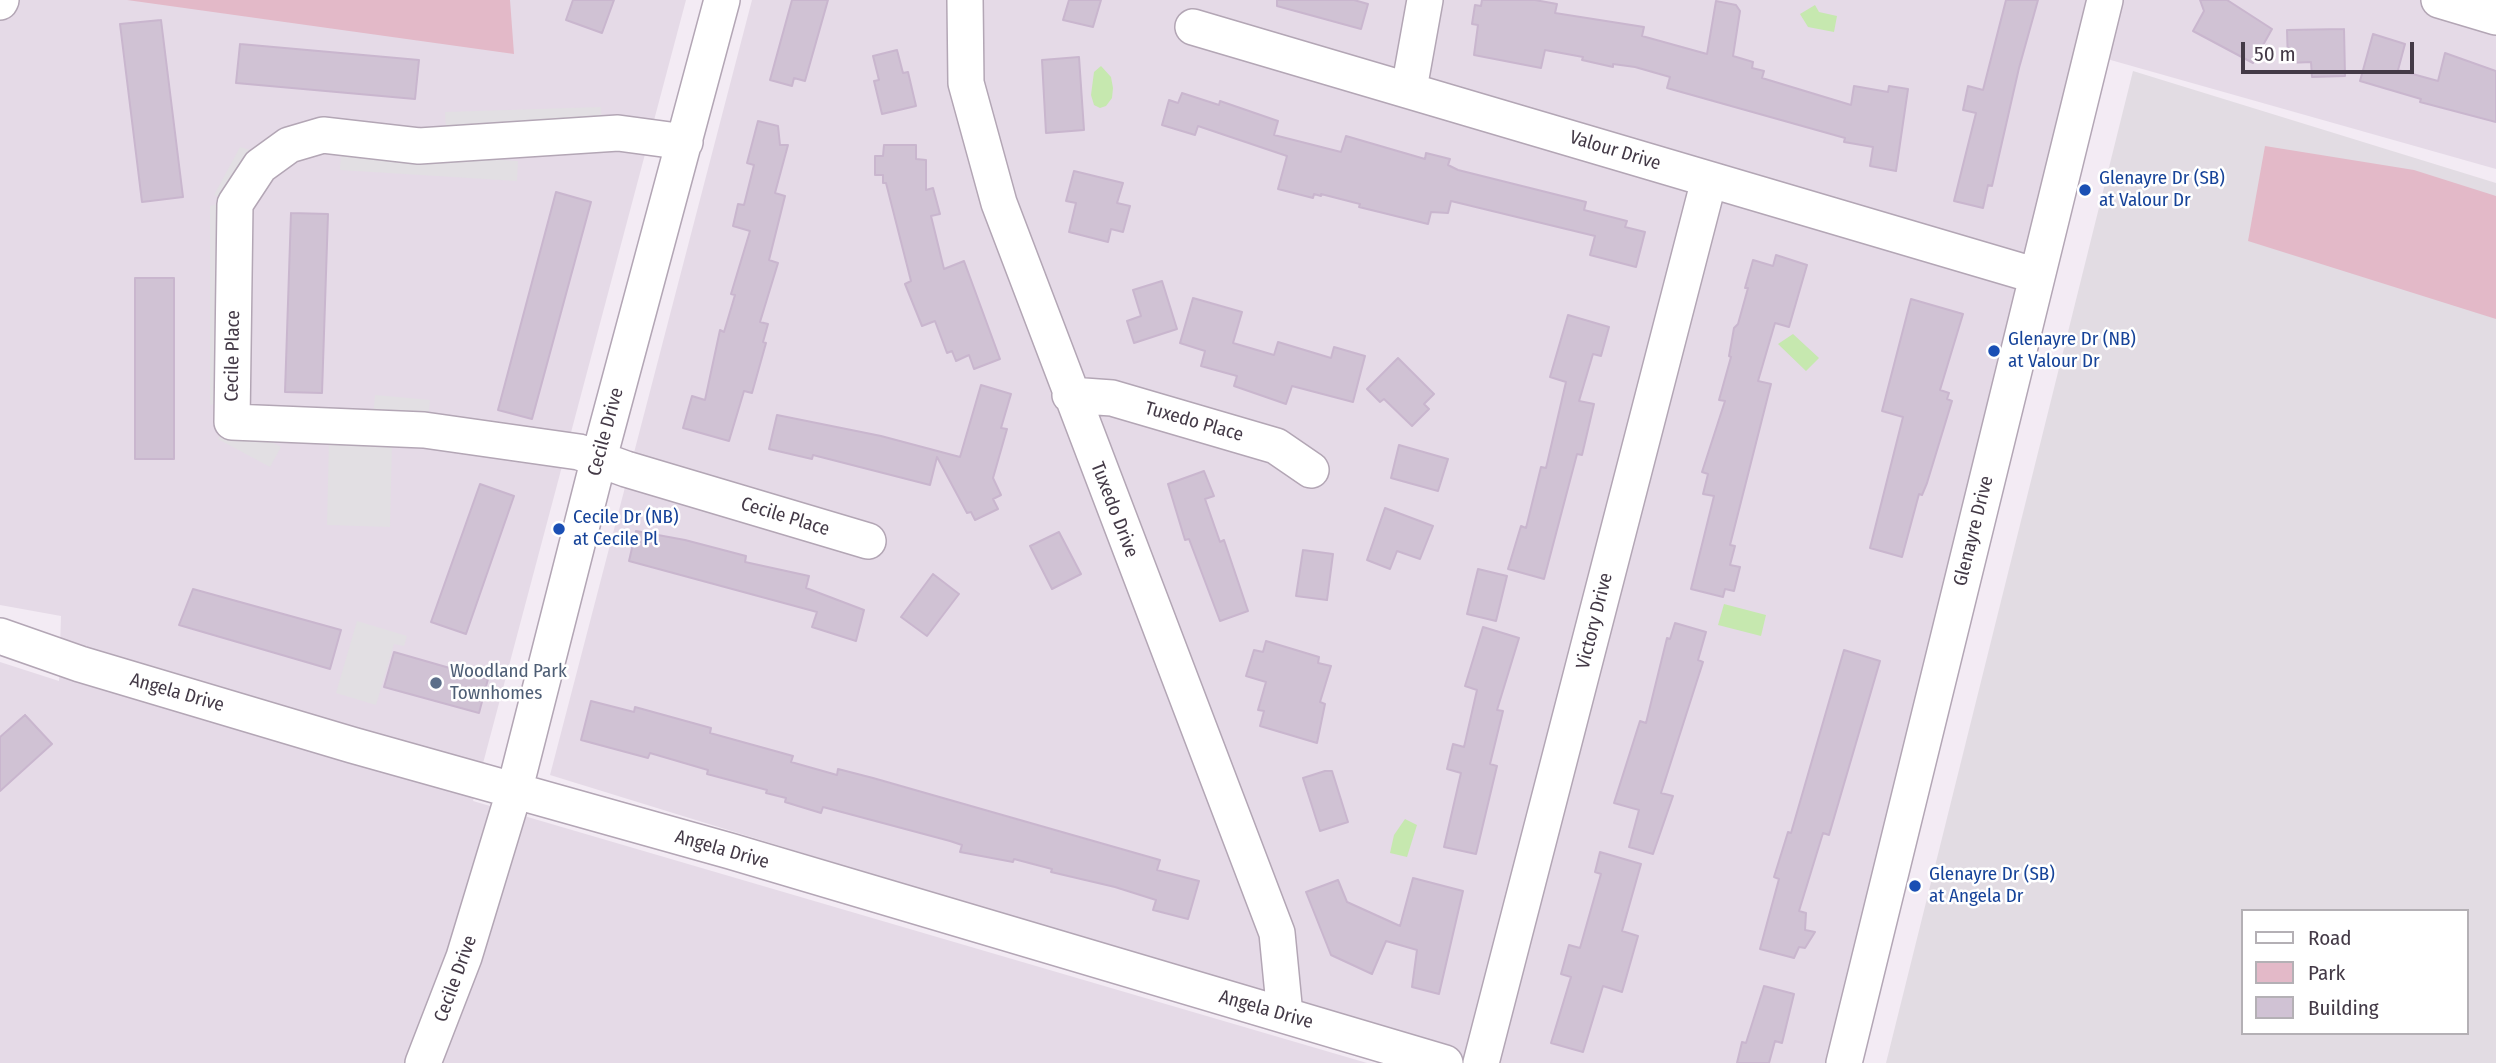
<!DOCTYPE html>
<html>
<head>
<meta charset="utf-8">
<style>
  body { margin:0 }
  #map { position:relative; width:2496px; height:1063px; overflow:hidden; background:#f3ebf4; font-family:"Fira Sans Condensed",sans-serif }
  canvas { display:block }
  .legend { position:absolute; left:2241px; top:909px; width:228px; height:126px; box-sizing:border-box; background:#fff; border:2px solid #b4b0b5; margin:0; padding:9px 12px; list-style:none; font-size:21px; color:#443a47 }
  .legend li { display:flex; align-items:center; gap:14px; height:35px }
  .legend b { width:35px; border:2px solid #b4b0b5 }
  .scale { position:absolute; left:2241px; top:42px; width:173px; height:32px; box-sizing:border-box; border:4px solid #443a47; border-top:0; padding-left:9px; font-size:21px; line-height:24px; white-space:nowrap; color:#443a47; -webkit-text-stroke:5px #fff; paint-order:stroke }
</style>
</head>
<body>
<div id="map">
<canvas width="2496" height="1063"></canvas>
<ul class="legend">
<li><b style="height:9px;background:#fff"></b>Road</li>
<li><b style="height:19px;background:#e3b9c8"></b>Park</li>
<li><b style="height:19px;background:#d0c2d4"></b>Building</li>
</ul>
<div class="scale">50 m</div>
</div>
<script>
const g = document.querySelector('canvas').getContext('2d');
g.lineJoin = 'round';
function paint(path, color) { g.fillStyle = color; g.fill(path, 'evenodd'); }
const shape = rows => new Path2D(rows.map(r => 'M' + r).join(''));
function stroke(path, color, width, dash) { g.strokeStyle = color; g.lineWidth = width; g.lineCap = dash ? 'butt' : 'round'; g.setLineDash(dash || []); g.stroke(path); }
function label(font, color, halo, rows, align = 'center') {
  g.font = font + ' "Fira Sans Condensed",sans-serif'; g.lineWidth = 5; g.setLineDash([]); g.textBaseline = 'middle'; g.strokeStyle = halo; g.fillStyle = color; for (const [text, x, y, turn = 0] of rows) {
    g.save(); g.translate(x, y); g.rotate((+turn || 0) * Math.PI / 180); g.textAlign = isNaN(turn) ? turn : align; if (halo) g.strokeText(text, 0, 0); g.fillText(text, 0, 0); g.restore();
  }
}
paint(shape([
  [0,0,686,0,473,801,1367,1063,0,1063,0,662,59,681,61,616,0,605],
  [752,0,2092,0,1826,1063,1483,1063,550,775],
  [2114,0,2496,0,2496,169,2100,57]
]), '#e5dae7');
paint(shape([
  [2133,71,2496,183,2496,1063,1886,1063],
  [2242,911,2466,911,2466,1033,2242,1033]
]), '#e2dce3');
paint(shape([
  [127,0,510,0,514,54],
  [2265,146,2414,170,2496,196,2496,319,2248,241]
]), '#e3b9c8');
paint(shape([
  [601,107,602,126,446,131,445,112],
  [240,147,260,153,225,199,214,195],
  [341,150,518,161,517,181,340,170],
  [227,201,226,400,210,405,210,206],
  [375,395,430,400,428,421,373,415],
  [229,419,281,447,270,467,218,439],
  [329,439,392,441,390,527,327,525],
  [357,621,407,636,404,646,394,644,376,705,336,693]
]), '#e2dfe3');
paint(shape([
  [1815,5,1819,12,1837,16,1834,32,1808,27,1800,14],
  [1101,66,1111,77,1113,88,1112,98,1106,106,1100,108,1094,105,1091,95,1094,72],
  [1793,334,1819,358,1806,371,1778,344],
  [1724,604,1766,615,1761,636,1718,625],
  [1405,819,1417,825,1407,857,1390,853,1394,835]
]), '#c6e8af');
const building = shape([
  [573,0,614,0,602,33,566,20,573,0],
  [792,0,828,0,805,81,794,78,792,86,770,80,792,0],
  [1069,0,1101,0,1093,27,1063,20,1069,0],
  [1277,0,1354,0,1368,4,1361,29,1277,6,1277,0],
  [1482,0,1535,0,1557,4,1555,13,1644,27,1642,36,1707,54,1716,1,1736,5,1740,11,1733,56,1753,62,1752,68,1764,71,1762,78,1851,105,1854,86,1888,92,1889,86,1908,89,1896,171,1870,166,1873,147,1844,142,1845,138,1667,88,1670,77,1635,67,1613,64,1613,67,1582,60,1583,57,1545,50,1541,68,1474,55,1478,25,1472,24,1475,5,1481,6,1482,0],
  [2006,0,2038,0,2019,68,1992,186,1988,185,1983,208,1954,201,1976,113,1963,110,1968,86,1983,90,2006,0],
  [2200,0,2227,0,2272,29,2253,63,2193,31,2204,11,2200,0],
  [161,20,183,197,142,202,120,24,161,20],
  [2344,29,2345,76,2312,77,2311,62,2288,63,2287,30,2344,29],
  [2373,34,2405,44,2398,70,2438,81,2445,53,2496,71,2496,122,2420,102,2421,99,2360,81,2373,34],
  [240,44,419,60,415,99,236,83,240,44],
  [897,50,903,73,908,72,916,106,882,114,874,81,879,80,873,56,897,50],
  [1079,57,1084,130,1046,133,1042,60,1079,57],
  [1182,93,1219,105,1220,101,1278,121,1274,135,1341,152,1346,136,1425,159,1426,153,1450,159,1448,165,1458,170,1586,202,1584,210,1627,221,1625,227,1645,232,1636,267,1590,255,1595,236,1451,201,1448,213,1431,212,1428,224,1359,207,1360,204,1321,194,1321,196,1314,194,1313,198,1278,189,1287,156,1198,126,1195,135,1162,125,1169,100,1178,103,1182,93],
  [758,121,778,126,780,145,788,145,775,193,785,196,769,260,778,263,760,322,768,324,763,342,766,343,752,393,744,391,729,441,683,428,692,396,705,400,720,330,724,332,735,295,731,294,750,231,733,226,738,204,744,205,754,165,747,163,758,121],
  [884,145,916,145,916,159,926,160,926,190,933,188,940,214,931,216,944,269,964,261,1000,359,974,369,969,355,956,361,952,351,947,353,935,321,922,326,905,284,911,281,886,183,883,183,883,175,875,175,875,156,883,156,884,145],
  [1074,171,1123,183,1117,203,1130,206,1123,232,1111,229,1108,242,1069,232,1076,203,1066,201,1074,171],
  [556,192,591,202,532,419,498,410,556,192],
  [291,213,328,214,322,393,285,392,291,213],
  [1776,255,1807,265,1789,327,1775,323,1758,381,1771,384,1730,545,1735,546,1730,565,1740,567,1734,591,1725,589,1723,597,1691,589,1714,496,1703,494,1708,474,1702,472,1725,401,1719,400,1731,357,1729,356,1734,328,1738,324,1748,288,1745,288,1753,260,1773,266,1776,255],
  [135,278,174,278,174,459,135,459,135,278],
  [1162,281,1177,329,1134,343,1127,321,1141,316,1133,290,1162,281],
  [1193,298,1242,312,1233,343,1274,355,1278,342,1331,358,1334,347,1365,356,1353,402,1292,386,1286,404,1234,386,1237,376,1201,366,1205,351,1180,343,1193,298],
  [1911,299,1963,314,1940,390,1949,393,1947,399,1952,401,1927,483,1922,495,1919,494,1902,557,1870,548,1903,417,1882,411,1911,299],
  [1568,315,1609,327,1601,356,1593,354,1579,401,1594,404,1582,455,1577,454,1544,579,1508,569,1521,526,1526,528,1541,467,1546,468,1566,382,1550,377,1568,315],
  [1398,358,1434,394,1424,404,1429,409,1412,426,1384,399,1380,402,1367,389,1398,358],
  [981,385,1011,394,1001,428,1007,429,993,478,1001,495,993,499,998,509,975,520,971,512,967,513,937,457,930,485,813,455,812,459,769,449,777,415,881,436,960,457,981,385],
  [1399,445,1448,459,1438,491,1391,478,1399,445],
  [1204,471,1214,496,1205,499,1220,542,1224,540,1248,611,1220,621,1189,539,1185,540,1168,484,1204,471],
  [480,484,514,496,466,634,431,622,480,484],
  [1385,508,1433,526,1420,559,1397,551,1390,569,1367,560,1385,508],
  [636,531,685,540,746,556,745,562,809,576,806,588,864,610,856,641,812,627,817,612,629,561,636,531],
  [1059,532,1081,574,1052,589,1030,546,1059,532],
  [1303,550,1333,554,1327,600,1296,596,1303,550],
  [1478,569,1507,576,1496,621,1467,614,1478,569],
  [933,574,959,594,927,636,901,617,933,574],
  [193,589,341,630,330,669,179,625,193,589],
  [1675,623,1706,632,1698,660,1703,662,1661,793,1673,796,1653,854,1629,847,1639,810,1614,803,1640,721,1646,723,1667,638,1670,639,1675,623],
  [1483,627,1519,638,1497,710,1503,711,1490,764,1497,766,1476,854,1444,847,1461,773,1447,769,1453,744,1464,747,1477,690,1465,686,1483,627],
  [1266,641,1319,657,1318,663,1331,666,1320,702,1325,704,1317,743,1260,726,1264,711,1258,710,1266,682,1246,676,1254,650,1263,652,1266,641],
  [1844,650,1880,661,1829,835,1823,833,1799,911,1806,913,1805,930,1815,932,1805,948,1799,947,1794,958,1760,949,1779,879,1774,877,1788,832,1791,833,1844,650],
  [394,652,488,679,479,713,384,687,394,652],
  [591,701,634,712,635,707,711,728,710,733,793,756,791,762,837,775,838,769,873,778,1160,860,1157,870,1199,881,1188,919,1153,910,1156,900,1115,887,1051,872,1052,869,1014,859,1013,862,960,852,962,845,950,841,823,807,821,813,785,802,786,798,766,793,767,790,707,774,708,770,650,753,648,758,581,740,591,701],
  [25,715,52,744,0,791,0,737,25,715],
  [1325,771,1332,771,1348,822,1320,831,1303,778,1325,771],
  [1600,852,1641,864,1622,931,1638,936,1622,992,1603,986,1583,1052,1551,1043,1571,977,1561,974,1569,945,1580,948,1601,874,1595,872,1600,852],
  [1413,878,1463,891,1439,994,1412,987,1417,950,1386,941,1372,974,1331,955,1306,892,1338,880,1347,902,1400,926,1413,878],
  [1764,986,1794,994,1782,1043,1775,1041,1769,1063,1737,1063,1742,1042,1746,1043,1764,986]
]);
paint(building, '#d0c2d4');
stroke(building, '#c9b6ce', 2);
const minor = shape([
  [965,0,966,83,999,203,1277,933,1285,1015],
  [2439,0,2496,17],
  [0,2,1,0],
  [1193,27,2037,276],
  [1409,89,1425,0],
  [685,142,618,133,419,146,323,135,289,145,260,166,235,204,232,422,424,430,579,452,626,469,868,541],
  [1070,395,1112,398,1276,446,1311,470],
  [0,636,80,664,352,745,730,851,1445,1063],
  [423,1063,464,957,514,792,599,458,722,0],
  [1481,1063,1709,180],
  [1844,1063,2105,0]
]);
stroke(minor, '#b3a6b5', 38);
stroke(minor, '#fff', 35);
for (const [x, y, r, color] of [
  [2085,190,7,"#1a4fb4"],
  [1994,351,7,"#1a4fb4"],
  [559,529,7,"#1a4fb4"],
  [436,683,7,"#5c6f8a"],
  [1915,886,7,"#1a4fb4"]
]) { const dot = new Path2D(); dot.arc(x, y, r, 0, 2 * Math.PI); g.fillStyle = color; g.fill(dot); stroke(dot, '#fff', 2.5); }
label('19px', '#443a47', '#fff', [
  ["Valour Drive",1615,151,17],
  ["Cecile Place",233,356,-89],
  ["Tuxedo Place",1194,422,16],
  ["Cecile Drive",606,432,-75],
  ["Tuxedo Drive",1114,510,69],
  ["Cecile Place",785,517,17],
  ["Glenayre Drive",1974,531,-76],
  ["Victory Drive",1595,621,-76],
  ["Angela Drive",177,693,16],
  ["Angela Drive",722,850,16],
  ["Cecile Drive",456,979,-70],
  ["Angela Drive",1266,1010,16]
]);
label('19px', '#164399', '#fff', [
  ["Glenayre Dr (SB)",2099,179],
  ["at Valour Dr",2099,201],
  ["Glenayre Dr (NB)",2008,340],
  ["at Valour Dr",2008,362],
  ["Cecile Dr (NB)",573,518],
  ["at Cecile Pl",573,540],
  ["Glenayre Dr (SB)",1929,875],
  ["at Angela Dr",1929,897]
], 'left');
label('19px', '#4e5e75', '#fff', [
  ["Woodland Park",450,672],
  ["Townhomes",450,694]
], 'left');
</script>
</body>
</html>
